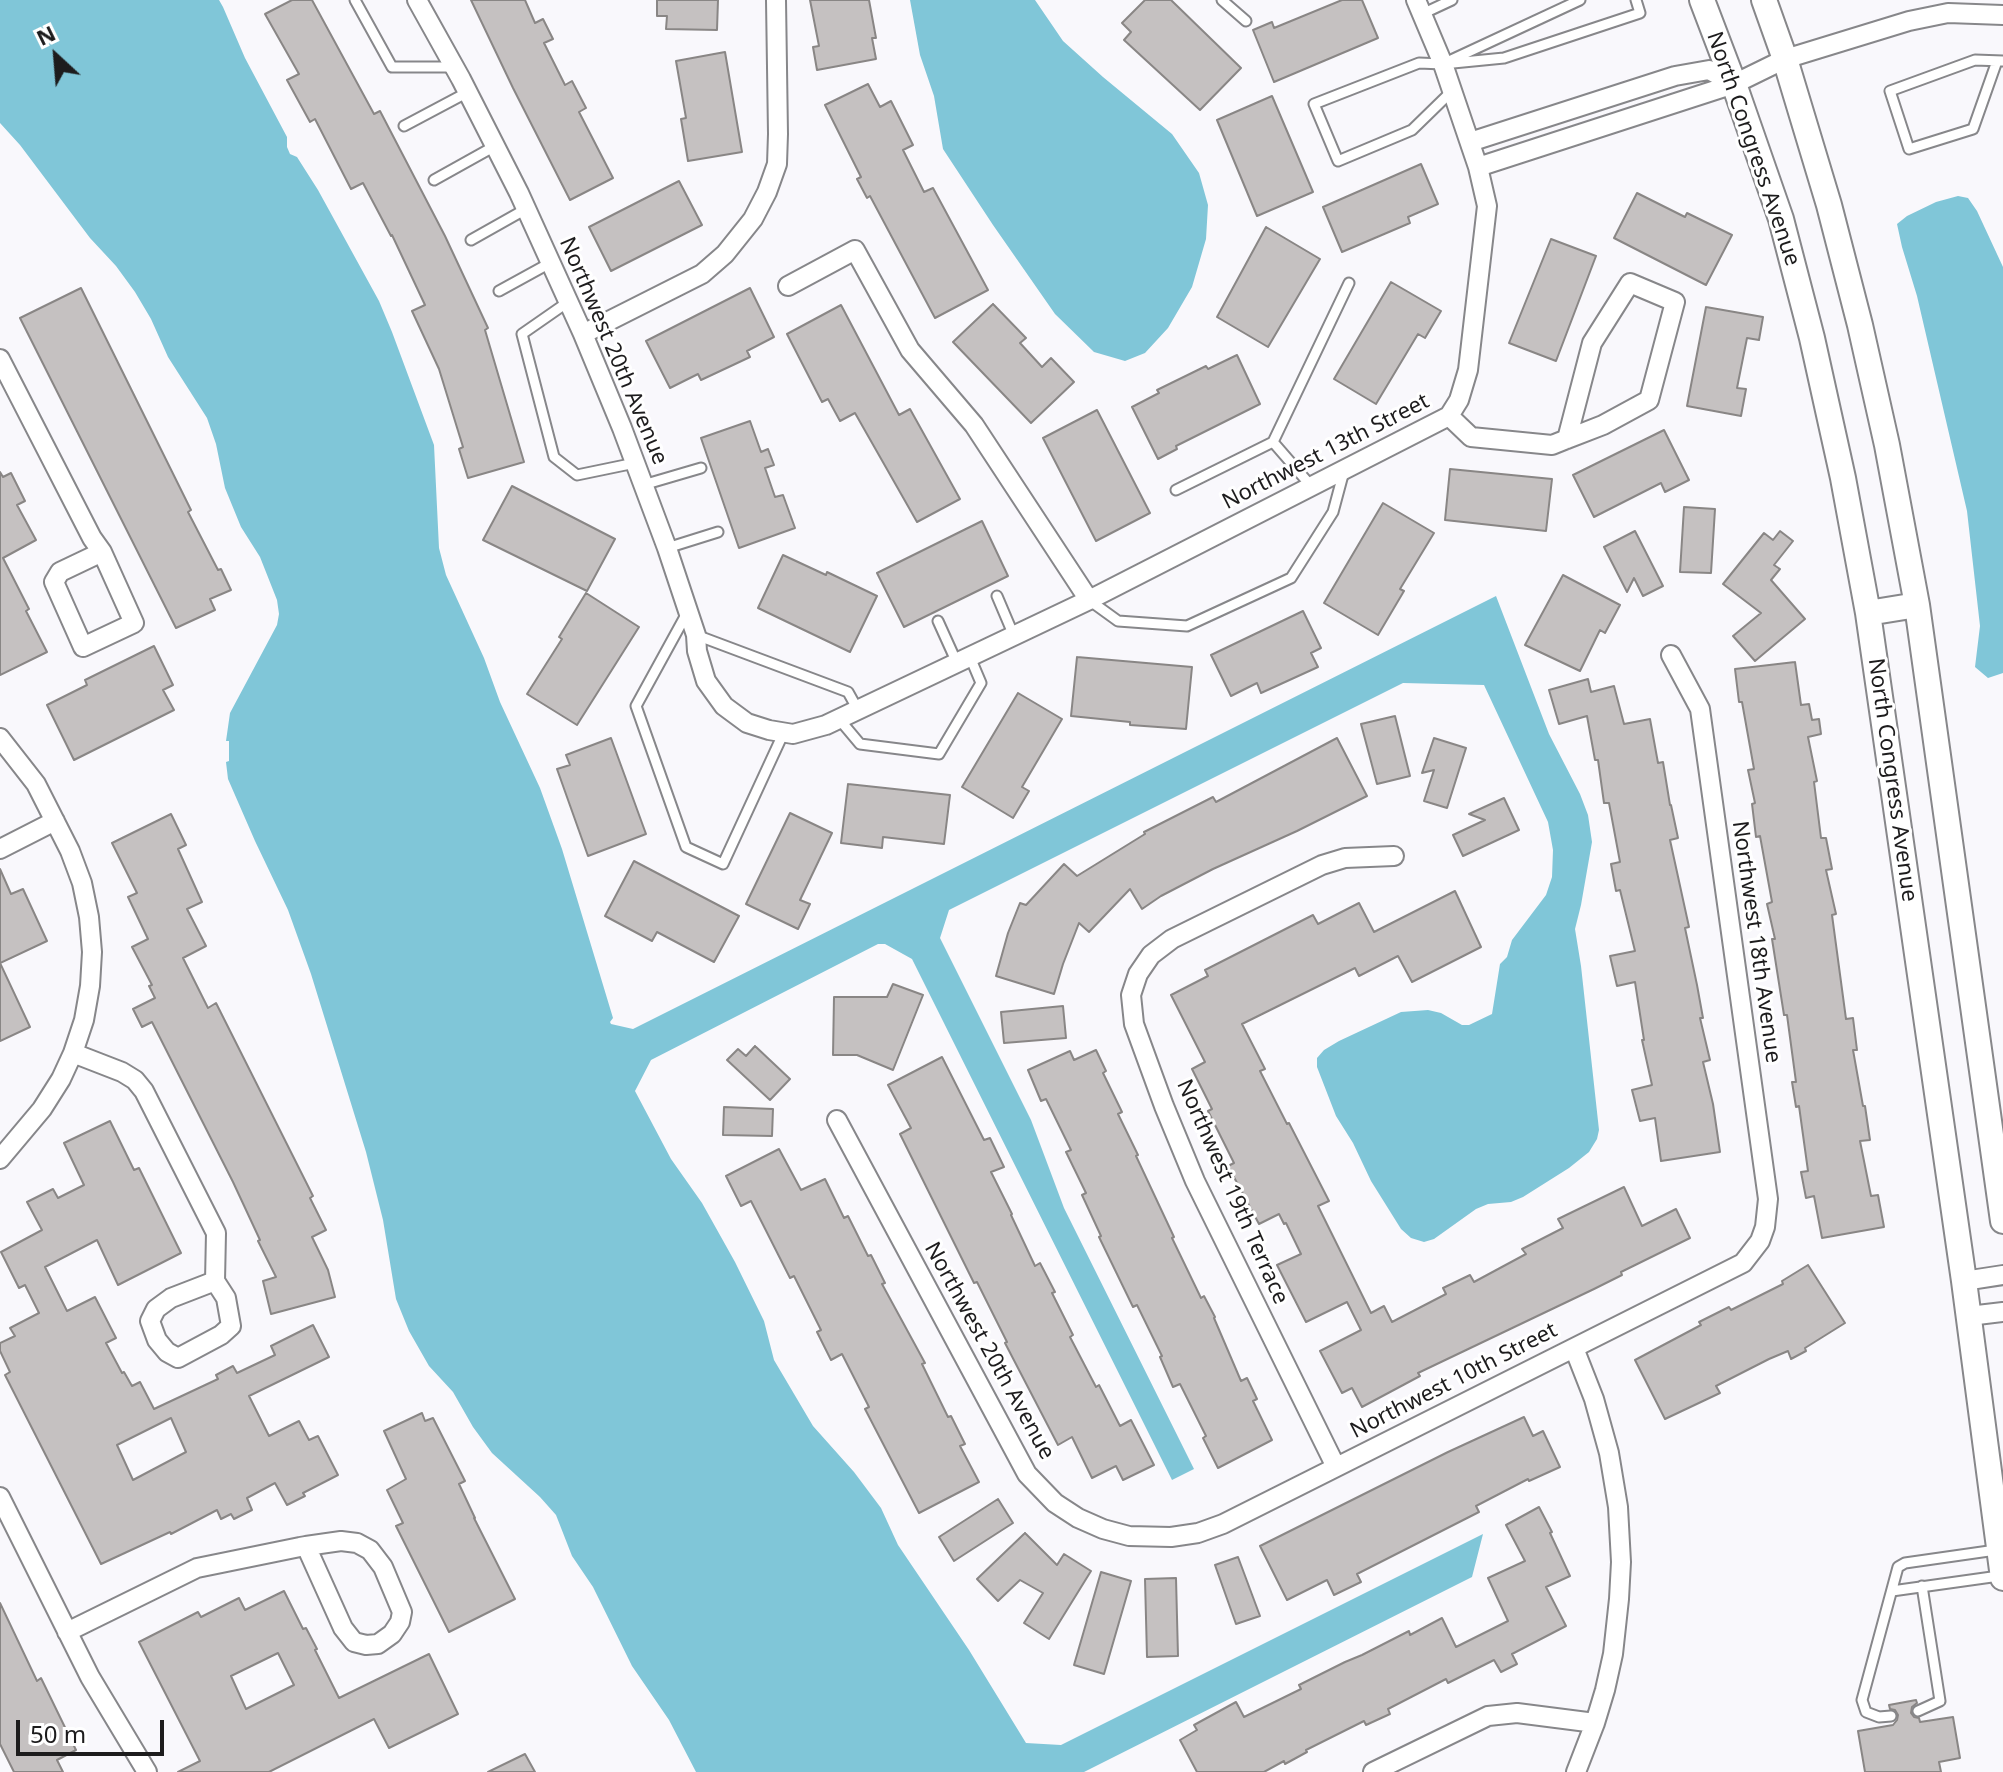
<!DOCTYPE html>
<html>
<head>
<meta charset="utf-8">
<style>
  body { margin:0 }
  #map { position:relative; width:2003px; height:1772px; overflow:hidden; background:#f9f8fc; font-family:"Noto Sans",sans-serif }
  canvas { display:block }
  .north { position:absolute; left:16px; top:16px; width:80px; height:80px; -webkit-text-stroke:6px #fff; paint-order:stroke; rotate:334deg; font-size:22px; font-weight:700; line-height:32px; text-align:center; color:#1d1c1d }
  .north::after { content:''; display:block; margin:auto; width:28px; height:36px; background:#1d1c1d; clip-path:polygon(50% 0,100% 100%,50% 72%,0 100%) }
  .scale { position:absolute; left:16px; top:1720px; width:148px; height:36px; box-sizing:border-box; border:4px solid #1d1c1d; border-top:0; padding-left:10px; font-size:24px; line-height:28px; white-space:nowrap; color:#1d1c1d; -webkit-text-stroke:6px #fff; paint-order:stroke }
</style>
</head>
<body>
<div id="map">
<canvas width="2003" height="1772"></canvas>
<div class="north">N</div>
<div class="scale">50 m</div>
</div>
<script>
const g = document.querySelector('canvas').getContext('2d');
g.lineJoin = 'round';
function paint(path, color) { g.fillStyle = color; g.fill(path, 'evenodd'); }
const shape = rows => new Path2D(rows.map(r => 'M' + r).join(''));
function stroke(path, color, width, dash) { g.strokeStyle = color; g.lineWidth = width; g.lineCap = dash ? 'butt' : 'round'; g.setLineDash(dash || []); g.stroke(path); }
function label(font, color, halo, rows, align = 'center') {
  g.font = font + ' "Noto Sans",sans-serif'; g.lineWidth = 6; g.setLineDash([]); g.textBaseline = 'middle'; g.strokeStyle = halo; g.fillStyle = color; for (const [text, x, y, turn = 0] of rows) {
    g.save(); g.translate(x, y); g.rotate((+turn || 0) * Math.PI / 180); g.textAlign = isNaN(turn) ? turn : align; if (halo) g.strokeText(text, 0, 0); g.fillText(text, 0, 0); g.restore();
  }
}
paint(shape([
  [0,0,219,0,223,7,245,58,287,137,287,147,290,154,297,157,318,190,379,301,392,332,434,445,439,548,446,575,484,658,500,702,540,788,562,849,613,1018,610,1022,611,1024,633,1029,1496,596,1549,734,1580,794,1588,815,1592,842,1581,905,1575,929,1581,966,1599,1130,1597,1139,1589,1152,1569,1168,1523,1197,1511,1202,1488,1204,1476,1209,1434,1239,1424,1242,1411,1238,1401,1229,1371,1181,1353,1143,1336,1116,1317,1067,1317,1058,1324,1050,1339,1041,1401,1012,1428,1010,1441,1013,1462,1025,1469,1025,1492,1014,1500,964,1507,957,1512,940,1546,895,1552,877,1553,850,1548,822,1484,685,1403,683,949,910,940,938,1031,1120,1064,1208,1194,1469,1172,1480,912,959,885,944,878,944,651,1060,635,1091,671,1159,702,1203,735,1262,764,1321,774,1360,813,1426,854,1472,881,1508,898,1545,969,1650,1026,1743,1061,1745,1483,1534,1472,1577,1084,1772,696,1772,669,1720,632,1666,593,1587,572,1556,556,1515,540,1497,492,1453,473,1427,453,1392,429,1366,409,1331,396,1299,383,1220,366,1152,311,974,288,910,255,841,228,779,226,762,229,761,229,741,226,741,230,713,277,625,279,614,277,600,260,557,241,527,225,488,216,444,207,418,168,357,151,319,135,292,116,266,90,238,20,145,0,123],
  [910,0,1035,0,1063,41,1103,77,1172,134,1199,173,1208,205,1206,239,1192,287,1168,328,1145,353,1125,361,1094,352,1055,314,993,225,943,149,934,96,920,55],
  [1958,196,1968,198,1977,211,2003,267,2003,673,1988,678,1975,667,1980,626,1967,511,1917,296,1902,247,1897,224,1907,216,1936,202]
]), '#80c6d8');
const building = shape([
  [292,0,312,0,374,114,380,111,445,236,488,328,485,330,524,462,468,478,459,449,463,447,439,369,412,311,425,305,392,235,391,236,363,183,351,189,315,119,310,122,287,80,299,74,265,14,292,0],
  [471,0,525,0,535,23,543,19,553,39,544,43,565,85,572,81,586,108,579,112,613,178,570,200,513,88,471,0],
  [657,0,718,0,717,30,666,29,667,16,657,16,657,0],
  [810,0,869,0,876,38,872,38,876,59,817,70,813,47,819,46,810,0],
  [1145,0,1171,0,1241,68,1200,110,1124,40,1131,32,1122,23,1145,0],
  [1342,0,1362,0,1378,38,1274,82,1253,30,1272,22,1274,28,1342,0],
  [725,52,742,152,688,161,681,119,686,118,676,61,725,52],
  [868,84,880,107,891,101,913,145,903,150,924,192,933,188,988,290,935,318,870,196,867,198,857,179,861,177,825,105,868,84],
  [1272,96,1313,192,1257,216,1217,120,1272,96],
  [1421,164,1438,204,1408,217,1410,223,1342,252,1323,207,1421,164],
  [679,181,702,225,611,271,589,227,679,181],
  [1637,193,1685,217,1687,213,1732,235,1706,285,1614,238,1637,193],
  [1266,227,1320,259,1268,347,1217,317,1266,227],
  [1551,239,1596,256,1556,361,1509,343,1551,239],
  [1391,282,1441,311,1425,338,1418,334,1376,404,1334,379,1391,282],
  [81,288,191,510,188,512,218,570,221,569,231,590,210,599,215,610,176,628,20,318,81,288],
  [750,288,774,337,747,351,750,357,733,365,701,380,698,374,670,388,646,341,750,288],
  [993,304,1026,338,1020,343,1042,367,1051,358,1074,382,1031,423,953,342,993,304],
  [841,305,899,415,910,409,960,499,917,522,855,413,840,421,828,399,822,402,787,334,841,305],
  [1706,307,1763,317,1759,340,1747,338,1737,388,1746,389,1741,416,1687,406,1706,307],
  [1237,355,1260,404,1176,446,1177,449,1158,459,1132,407,1159,393,1157,390,1206,366,1208,369,1237,355],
  [1097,410,1150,513,1096,541,1043,438,1097,410],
  [750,421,761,452,768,449,774,465,765,468,775,497,783,495,795,528,739,548,701,438,750,421],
  [1664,430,1689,480,1665,492,1661,483,1594,517,1573,475,1664,430],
  [1450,469,1552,479,1546,531,1445,520,1450,469],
  [0,472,3,477,11,473,25,501,17,505,36,540,3,558,29,609,26,611,47,652,0,675,0,472],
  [512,486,615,539,587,591,483,540,512,486],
  [1383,503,1434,533,1400,589,1404,591,1378,635,1324,603,1383,503],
  [1684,507,1715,509,1711,573,1680,572,1684,507],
  [982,521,1008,576,904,627,877,573,982,521],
  [1635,531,1663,586,1643,596,1634,578,1627,592,1604,547,1635,531],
  [1780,531,1793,541,1774,565,1780,569,1771,580,1805,619,1755,661,1733,636,1761,613,1723,584,1764,533,1773,540,1780,531],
  [783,555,826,575,827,572,877,596,850,652,758,608,783,555],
  [1563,575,1620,605,1605,633,1600,630,1580,671,1525,645,1563,575],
  [586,593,639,627,577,725,527,694,562,639,559,637,586,593],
  [1303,611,1321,648,1311,653,1318,667,1261,693,1257,683,1231,696,1211,655,1303,611],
  [154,646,173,685,163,690,174,710,74,760,47,705,87,685,85,680,154,646],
  [1077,657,1192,667,1186,729,1130,725,1130,722,1071,716,1077,657],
  [1795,662,1801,705,1809,704,1812,720,1819,719,1821,734,1808,737,1817,781,1814,782,1821,838,1826,838,1832,869,1826,870,1836,914,1832,915,1846,1019,1853,1018,1857,1050,1853,1050,1863,1106,1865,1106,1870,1140,1860,1141,1871,1196,1878,1195,1884,1227,1822,1238,1814,1196,1806,1198,1801,1172,1808,1171,1799,1106,1796,1107,1792,1082,1796,1082,1787,1015,1784,1015,1772,939,1775,939,1767,904,1772,902,1760,836,1756,837,1752,804,1755,803,1748,770,1754,769,1742,702,1739,702,1735,669,1795,662],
  [1588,679,1591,692,1614,686,1624,724,1650,719,1658,763,1663,762,1670,805,1671,805,1678,838,1670,840,1689,927,1685,928,1697,985,1703,1018,1700,1018,1710,1060,1703,1062,1713,1104,1720,1152,1661,1161,1655,1118,1640,1121,1632,1090,1652,1085,1642,1040,1644,1040,1635,982,1617,986,1610,956,1635,951,1620,890,1616,891,1611,864,1620,862,1609,803,1604,803,1598,760,1595,760,1587,716,1559,724,1549,690,1588,679],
  [1018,693,1062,719,1022,787,1029,791,1013,818,962,787,1018,693],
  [1395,716,1410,776,1377,784,1361,724,1395,716],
  [611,738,646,834,588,856,557,769,570,765,566,755,611,738],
  [1337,738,1367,796,1297,831,1213,869,1161,896,1142,909,1130,889,1089,932,1079,923,1063,964,1054,994,996,976,1008,933,1020,903,1026,905,1064,864,1077,876,1145,834,1144,832,1213,797,1216,802,1337,738],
  [1434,738,1466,748,1447,808,1424,801,1434,770,1422,773,1434,738],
  [848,784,950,795,944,844,883,837,882,848,841,843,848,784],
  [1504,798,1519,830,1463,856,1453,835,1485,820,1469,814,1504,798],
  [790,813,832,833,800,900,810,904,798,929,746,904,790,813],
  [171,814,186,845,178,849,202,902,187,909,206,946,183,958,208,1008,216,1003,313,1196,310,1198,326,1230,312,1237,328,1270,335,1297,271,1314,263,1281,276,1277,258,1241,260,1240,233,1182,152,1022,142,1027,133,1009,155,998,149,986,152,985,132,947,148,939,128,897,137,893,112,843,171,814],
  [634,861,739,916,714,962,657,932,652,941,605,916,634,861],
  [0,869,11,894,23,889,47,941,0,963,30,1027,0,1041,0,869],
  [1455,891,1481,947,1412,982,1398,956,1359,976,1355,968,1242,1024,1265,1069,1260,1071,1287,1124,1289,1123,1329,1201,1318,1206,1371,1313,1384,1306,1392,1322,1446,1294,1443,1288,1470,1275,1474,1282,1526,1254,1522,1249,1563,1228,1558,1219,1624,1187,1642,1226,1676,1209,1690,1238,1621,1272,1622,1275,1594,1289,1418,1373,1420,1376,1362,1407,1352,1388,1342,1393,1320,1351,1361,1330,1347,1302,1306,1322,1277,1265,1301,1254,1286,1223,1284,1224,1279,1214,1259,1224,1228,1166,1234,1163,1208,1111,1212,1109,1192,1069,1205,1062,1171,995,1208,976,1205,970,1313,915,1318,924,1359,903,1374,932,1455,891],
  [893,984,923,995,893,1070,857,1055,833,1055,834,997,887,997,893,984],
  [1063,1006,1066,1038,1004,1043,1001,1012,1063,1006],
  [755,1046,790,1079,770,1100,727,1060,738,1049,746,1056,755,1046],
  [1096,1050,1106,1071,1103,1073,1122,1112,1118,1114,1138,1155,1136,1156,1174,1237,1172,1238,1201,1298,1204,1296,1215,1317,1214,1318,1241,1381,1247,1378,1257,1399,1253,1401,1272,1440,1218,1468,1203,1438,1206,1436,1180,1384,1173,1387,1160,1357,1162,1356,1137,1305,1133,1307,1099,1237,1101,1236,1082,1195,1086,1193,1066,1152,1071,1150,1046,1099,1041,1101,1028,1070,1070,1051,1074,1060,1096,1050],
  [942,1057,984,1140,990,1138,1004,1167,991,1172,1012,1214,1011,1215,1035,1266,1040,1263,1055,1292,1052,1293,1073,1335,1070,1337,1096,1387,1099,1385,1120,1426,1131,1420,1154,1465,1123,1480,1116,1466,1092,1478,1072,1437,1058,1445,1005,1343,1007,1342,977,1282,974,1283,900,1134,911,1128,888,1085,942,1057],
  [724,1107,773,1109,772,1136,723,1135,724,1107],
  [110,1121,134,1170,139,1168,181,1253,118,1285,97,1240,45,1267,67,1311,95,1297,116,1338,106,1343,122,1373,124,1372,132,1386,140,1382,154,1409,218,1379,216,1375,233,1366,237,1373,275,1355,271,1346,313,1325,329,1357,249,1396,269,1436,299,1421,309,1440,318,1436,338,1475,303,1493,305,1496,287,1505,275,1483,247,1498,252,1510,234,1519,231,1514,221,1519,217,1510,171,1534,170,1532,101,1564,5,1375,10,1372,0,1351,0,1343,15,1336,10,1328,39,1313,25,1285,19,1288,1,1252,42,1230,27,1202,53,1189,58,1198,84,1185,64,1143,110,1121],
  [171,1418,186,1452,133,1480,117,1445,171,1418],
  [779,1149,801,1190,825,1179,844,1218,848,1216,868,1256,871,1255,885,1283,882,1284,925,1363,922,1364,948,1417,951,1416,965,1444,960,1446,979,1482,919,1513,865,1409,869,1407,842,1354,831,1360,817,1332,821,1330,794,1276,790,1278,751,1201,741,1206,726,1176,779,1149],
  [1808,1265,1845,1323,1805,1348,1806,1351,1791,1359,1788,1351,1769,1359,1716,1386,1720,1393,1665,1419,1635,1360,1701,1325,1699,1322,1729,1307,1731,1310,1783,1284,1782,1281,1808,1265],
  [422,1413,425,1421,433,1418,465,1481,459,1484,475,1518,474,1518,515,1599,449,1632,396,1526,403,1523,387,1490,406,1479,384,1431,422,1413],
  [1524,1417,1533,1436,1543,1431,1560,1467,1529,1481,1528,1479,1476,1506,1479,1512,1357,1574,1361,1582,1334,1595,1327,1580,1287,1600,1260,1546,1448,1452,1524,1417],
  [998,1499,1013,1523,954,1561,939,1537,998,1499],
  [1539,1507,1552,1532,1550,1533,1570,1576,1546,1587,1566,1626,1512,1654,1517,1664,1501,1672,1494,1660,1448,1683,1446,1679,1388,1709,1390,1714,1366,1725,1364,1721,1306,1750,1307,1752,1285,1764,1284,1761,1264,1772,1197,1772,1180,1740,1197,1730,1194,1725,1236,1702,1244,1717,1301,1689,1299,1685,1345,1662,1362,1655,1409,1631,1410,1635,1442,1618,1456,1647,1508,1621,1488,1578,1525,1561,1506,1525,1539,1507],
  [1025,1533,1057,1565,1064,1554,1091,1571,1049,1639,1024,1623,1043,1593,1020,1580,998,1601,977,1579,1025,1533],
  [1238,1557,1260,1616,1236,1624,1215,1565,1238,1557],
  [1101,1572,1131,1581,1104,1674,1074,1665,1101,1572],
  [1176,1578,1178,1656,1147,1657,1145,1579,1176,1578],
  [284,1591,303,1629,306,1628,317,1649,315,1650,339,1698,429,1654,458,1714,389,1748,374,1719,269,1772,178,1772,200,1761,139,1642,198,1612,201,1617,239,1598,245,1610,284,1591],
  [278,1653,294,1685,246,1709,231,1676,278,1653],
  [0,1603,37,1681,41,1678,76,1750,57,1760,63,1772,14,1772,0,1744,0,1603],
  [1916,1700,1917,1703,1912,1707,1911,1713,1914,1717,1919,1718,1920,1722,1953,1717,1960,1758,1939,1762,1941,1772,1865,1772,1858,1731,1893,1725,1897,1720,1898,1715,1895,1710,1890,1709,1889,1705,1916,1700],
  [525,1754,535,1772,488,1772,525,1754]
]);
paint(building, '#c5c1c1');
stroke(building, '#898685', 2);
const lane = shape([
  [355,0,392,67,454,67],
  [1222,0,1246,21],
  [1422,14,1452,0],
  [1449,61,1580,0],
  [1997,61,1973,129,1909,149,1890,91,1975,60,2003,61],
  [1452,91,1412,130,1338,161,1314,104,1419,63,1443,64,1504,58,1640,13,1636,0],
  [404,126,468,92],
  [434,180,495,146],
  [471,240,526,209],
  [499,291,550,263],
  [568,302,522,334,554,457,577,475,635,463],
  [1273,442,1349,283],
  [643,485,701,468],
  [1176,490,1273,442,1312,487],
  [667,548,718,532],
  [997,596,1014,636],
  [1089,600,1118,621,1187,626,1291,578,1333,512,1344,471],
  [687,613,636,706,686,847,723,864,784,732],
  [938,621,957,663],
  [696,635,848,692,858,710],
  [839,719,860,744,939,754,981,683,970,657],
  [1892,1591,1999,1576],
  [1918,1711,1940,1701,1922,1586],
  [1891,1716,1879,1717,1866,1712,1862,1700,1898,1567,1905,1563,1996,1550]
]);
const street = shape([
  [417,0,461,79,519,193,583,334,622,428,667,548,696,635,697,651,706,681,724,706,747,723,769,730,793,734,826,725,1089,600,1449,416,1459,400,1468,370,1487,206,1478,167,1443,64,1416,0],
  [1470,142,1675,76,1709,70,1734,84],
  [1478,167,1734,84,1785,59,1909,21,1948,13,2003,15],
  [788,286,855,250,910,350,974,425,1089,600],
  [583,334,702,274,725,254,753,219,767,192,777,164,778,134,776,0],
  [0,359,92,538,102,552,134,623,83,647,54,582,60,572,102,552],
  [1449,416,1471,437,1552,445,1567,439,1603,425,1649,400,1675,302,1630,283,1592,343,1567,439],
  [0,738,36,784,70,851,82,883,89,917,92,952,90,986,84,1020,73,1053,61,1079,42,1109,0,1159],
  [0,849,55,821],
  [73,1053,122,1072,135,1080,144,1091,216,1233,215,1281,226,1298,231,1326,221,1335,178,1358,167,1352,157,1340,150,1321,156,1309,171,1298,215,1281],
  [837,1120,1027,1474,1055,1503,1078,1518,1103,1529,1129,1536,1171,1537,1198,1533,1223,1524,1743,1263,1760,1241,1765,1227,1768,1199,1700,709,1671,655],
  [1964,1281,2003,1275],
  [1969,1316,2003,1312],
  [1574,1348,1594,1399,1609,1453,1618,1507,1621,1562,1619,1599,1613,1654,1605,1690,1595,1723,1576,1772],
  [1336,1467,1195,1181,1164,1106,1134,1024,1131,995,1138,974,1151,955,1172,939,1322,865,1345,858,1394,856],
  [0,1497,90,1677,147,1772],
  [67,1632,197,1568,300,1547,306,1546,341,1541,357,1543,370,1550,383,1567,402,1612,400,1622,392,1634,378,1644,366,1645,354,1642,343,1628,306,1546],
  [1373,1772,1488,1716,1517,1713,1595,1723]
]);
const secondary = shape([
  [1702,0,1734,84,1781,219,1812,338,1843,478,1868,613,1964,1281,2003,1578],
  [1764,0,1785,59,1829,205,1860,325,1887,445,1917,605,2003,1221],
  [1868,613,1917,605]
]);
stroke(lane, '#87878a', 13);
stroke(street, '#87878a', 22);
stroke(secondary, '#87878a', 28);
stroke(lane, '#fff', 9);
stroke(street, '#fff', 18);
stroke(secondary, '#fff', 24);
label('22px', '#1d1c1d', '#fff', [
  ["North Congress Avenue",1753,149,71],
  ["Northwest 20th Avenue",613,351,67],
  ["Northwest 13th Street",1326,452,-27],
  ["North Congress Avenue",1892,780,82],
  ["Northwest 18th Avenue",1756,942,82],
  ["Northwest 19th Terrace",1232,1192,66],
  ["Northwest 20th Avenue",989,1351,61],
  ["Northwest 10th Street",1454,1381,-27]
]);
</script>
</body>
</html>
